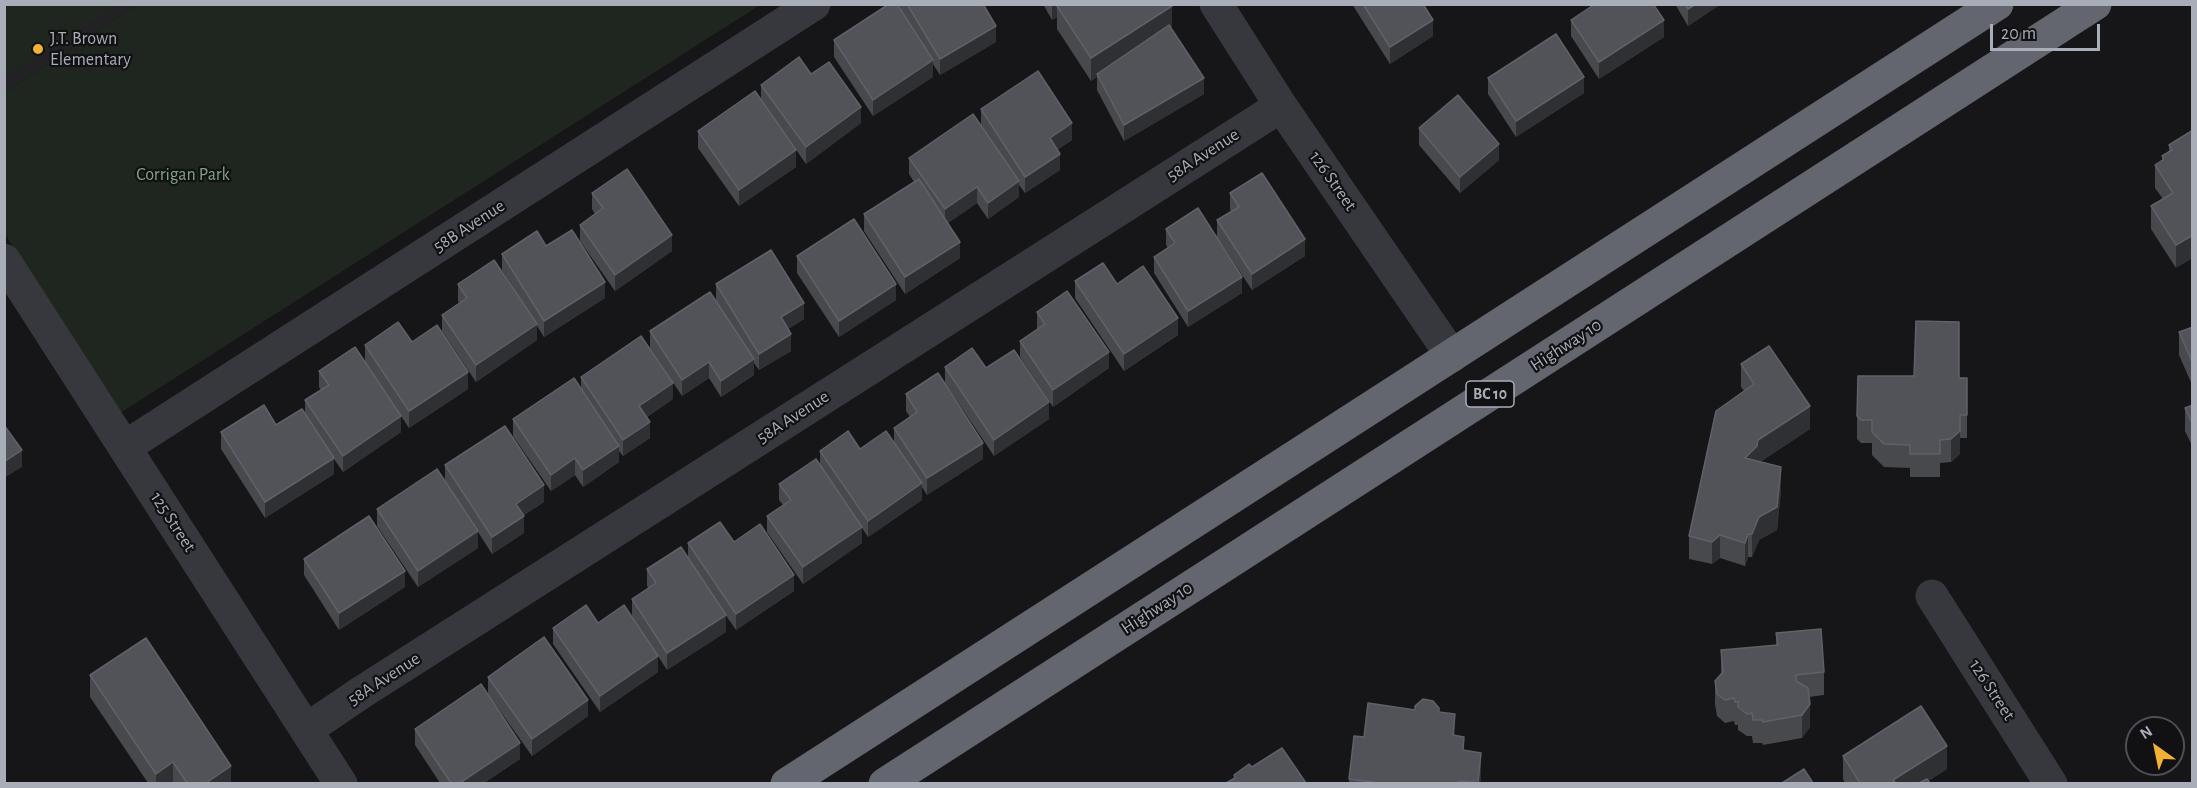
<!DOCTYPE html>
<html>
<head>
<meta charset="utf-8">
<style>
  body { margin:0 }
  #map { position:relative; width:2197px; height:788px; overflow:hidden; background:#161618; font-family:"Alegreya Sans",sans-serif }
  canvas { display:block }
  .frame { position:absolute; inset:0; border:6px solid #a8adb8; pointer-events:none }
  .north { position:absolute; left:2125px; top:716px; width:60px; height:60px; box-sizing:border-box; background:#111113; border:2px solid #4d4f55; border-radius:50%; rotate:327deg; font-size:16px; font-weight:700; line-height:24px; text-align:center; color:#a8adb8 }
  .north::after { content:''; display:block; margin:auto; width:21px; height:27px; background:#f2b134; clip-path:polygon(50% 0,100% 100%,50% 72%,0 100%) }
  .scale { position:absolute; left:1990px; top:24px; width:110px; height:27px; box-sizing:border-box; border:3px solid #a8adb8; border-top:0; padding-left:8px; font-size:18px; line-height:21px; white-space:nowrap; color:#a8adb8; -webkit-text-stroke:4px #111113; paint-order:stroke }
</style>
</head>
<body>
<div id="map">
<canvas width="2197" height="788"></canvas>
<div class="frame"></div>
<div class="north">N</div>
<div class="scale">20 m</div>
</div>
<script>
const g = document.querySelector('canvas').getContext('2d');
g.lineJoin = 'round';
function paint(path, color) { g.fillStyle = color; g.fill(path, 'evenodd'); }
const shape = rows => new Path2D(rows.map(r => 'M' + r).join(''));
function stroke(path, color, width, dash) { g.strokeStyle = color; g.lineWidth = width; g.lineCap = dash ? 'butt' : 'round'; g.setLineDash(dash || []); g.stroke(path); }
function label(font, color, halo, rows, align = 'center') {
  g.font = font + ' "Alegreya Sans",sans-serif'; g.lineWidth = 4.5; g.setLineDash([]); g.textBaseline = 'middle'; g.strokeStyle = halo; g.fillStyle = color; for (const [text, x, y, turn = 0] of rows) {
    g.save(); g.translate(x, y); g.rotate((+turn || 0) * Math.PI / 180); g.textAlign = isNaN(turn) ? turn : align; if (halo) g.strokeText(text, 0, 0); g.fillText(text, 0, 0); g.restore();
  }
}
paint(shape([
  [5,5,137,5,5,93]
]), '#222225');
paint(shape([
  [5,4,117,4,117,5,5,78],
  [137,5,760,5,120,413,5,234,5,93]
]), '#1e261f');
stroke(shape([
  [1216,4,1281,106,1452,356],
  [4,260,341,784],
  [125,447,814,4],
  [1932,596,2051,784],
  [306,730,362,692,1281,106]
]), '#37383d', 33);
stroke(shape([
  [787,784,1997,4],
  [885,784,2095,4]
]), '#63666e', 33);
paint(shape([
  [900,4,983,4,996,42,940,75,933,64,933,77,873,116,834,57,834,40,900,9],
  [1043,4,1172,4,1172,29,1204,94,1124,141,1097,90,1097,77,1091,81,1057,29,1057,17,1052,20],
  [1352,4,1423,4,1433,36,1390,64],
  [1675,4,1721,4,1688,26],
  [1571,20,1664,37,1599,79,1571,36],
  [811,74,861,123,806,164,790,141,796,167,739,206,698,148,698,131,761,100,761,85],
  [1488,78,1584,93,1516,137,1488,94],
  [981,109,1072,140,1057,150,1060,170,1025,193,1019,185,1019,197,988,219,977,203,948,223,960,258,905,294,864,231,864,214,914,182,909,174,909,158,981,125],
  [1419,128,1499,160,1460,193,1419,145],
  [2193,130,2176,268,2151,229,2151,206,2163,199,2155,188,2155,165,2162,160,2162,156,2169,152,2169,145],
  [592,193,672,251,615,291,580,241,580,225,595,214,592,209],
  [1230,193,1305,256,1252,290,1217,237,1217,220,1231,211,1230,210],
  [1166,229,1242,293,1188,327,1154,273,1154,257,1168,248,1166,245],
  [546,246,605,298,544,337,537,326,537,340,476,382,442,331,442,315,459,303,458,301,458,284,516,292,502,270,502,254],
  [797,256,896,300,839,337,797,273],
  [1075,281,1117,284,1178,335,1124,371,1075,298],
  [716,284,804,319,788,329,791,351,759,370,754,363,754,375,721,397,709,378,682,396,650,348,650,331,716,300],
  [1037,312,1109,368,1053,407,1020,357,1020,341,1037,329],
  [2193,327,2193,387,2179,355,2179,332],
  [412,342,468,389,409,428,401,416,401,432,343,472,334,459,334,474,265,518,221,449,221,432,276,425,305,414,305,400,321,390,319,387,319,371,365,361,365,345],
  [1741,364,1810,429,1760,462,1781,490,1777,530,1759,540,1752,557,1748,557,1745,566,1720,558,1712,564,1689,559,1689,536,1744,391,1741,387],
  [945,367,986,368,1049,419,994,456,947,386,983,459,927,495,922,487,922,500,868,537,862,528,862,543,803,584,767,532,767,516,783,505,779,500,779,484,820,466,820,451,860,449,894,442,894,428,910,417,906,411,906,394,945,383],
  [581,377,673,399,647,417,650,438,623,456,619,451,619,462,583,487,575,475,551,491,513,436,513,419,581,389],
  [1959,378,1967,378,1967,438,1960,438,1960,454,1951,462,1940,463,1940,477,1910,477,1910,468,1884,467,1872,455,1872,443,1861,443,1857,439,1857,416],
  [2193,405,2193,448,2185,431,2185,408],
  [445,465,544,502,524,515,524,533,492,554,478,532,478,548,418,587,377,526,377,509,445,482],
  [734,542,794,591,736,630,716,601,726,632,667,670,658,656,658,672,600,712,553,644,553,628,598,623,655,652,632,616,632,599,649,588,647,586,647,569,688,558,688,543],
  [304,559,405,587,339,630,304,575],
  [1776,633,1824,672,1824,695,1809,697,1810,727,1802,738,1763,745,1762,743,1753,743,1752,736,1747,736,1738,730,1738,725,1735,725,1734,721,1725,723,1717,716,1715,704,1715,681,1721,674,1721,650,1776,645],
  [90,675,231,783,148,783,90,697],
  [488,677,588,716,532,756,488,694],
  [1415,710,1439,712,1455,736,1481,776,1480,783,1349,783,1349,779],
  [415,729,520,759,484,783,440,783,415,745],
  [1843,756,1947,769,1928,781,1930,783,1845,783,1843,779]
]), '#47494d');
paint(shape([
  [1052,4,1076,4,1057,6,1057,17,1052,20],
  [1696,4,1721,4,1688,26,1688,9],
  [1172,6,1172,28,1098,76,1097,74,1097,77,1091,81,1091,58],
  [1433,20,1433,36,1390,64,1390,47],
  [1664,20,1664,37,1599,79,1599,62],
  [996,26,996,42,940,75,940,59],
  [933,60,933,77,873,116,873,100],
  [1584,77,1584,93,1516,137,1516,121],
  [1204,78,1204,94,1124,141,1124,125],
  [861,107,861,123,806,164,806,147],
  [1072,123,1072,140,1050,154,1050,138],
  [1499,144,1499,160,1460,193,1460,177],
  [796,150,796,167,739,206,739,190],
  [1060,154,1060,170,1025,193,1025,177],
  [1019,181,1019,197,988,219,988,203],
  [977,187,977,203,945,225,945,209],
  [672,235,672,251,615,291,615,275],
  [2193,235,2193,258,2176,268,2176,245],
  [1305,239,1305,256,1252,290,1252,274],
  [960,242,960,258,905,294,905,277],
  [1242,277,1242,293,1188,327,1188,311],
  [605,282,605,298,544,337,544,321],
  [896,284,896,300,839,337,839,321],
  [804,303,804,319,781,333,781,317],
  [1178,318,1178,335,1124,371,1124,354],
  [537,324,537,340,476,382,476,365],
  [791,334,791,351,759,370,759,354],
  [1109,352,1109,368,1053,407,1053,390],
  [754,359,754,375,721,397,721,381],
  [709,362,709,378,682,396,682,380],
  [468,372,468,389,409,428,409,411],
  [673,383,673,399,639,422,639,406],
  [1049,402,1049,419,994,456,994,440],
  [1810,406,1810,429,1758,463,1745,458,1758,440],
  [401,416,401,432,343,472,343,456],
  [650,422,650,438,623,456,623,440],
  [1960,431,1960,454,1951,462,1951,439],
  [983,443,983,459,927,495,927,478],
  [619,446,619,462,583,487,583,470],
  [22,450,22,467,4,478,4,462],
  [334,458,334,474,265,518,265,502],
  [575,458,575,475,551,491,551,475],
  [1781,467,1781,490,1777,530,1759,540,1752,557,1752,534],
  [922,483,922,500,868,537,868,521],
  [544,485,544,502,516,520,516,504],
  [524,516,524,533,492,554,492,537],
  [862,527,862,543,803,584,803,567],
  [478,531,478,548,418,587,418,571],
  [1748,534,1748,557,1745,566,1745,543],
  [1720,535,1720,558,1712,564,1712,542],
  [405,571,405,587,339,630,339,613],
  [794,575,794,591,736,630,736,614],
  [726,615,726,632,667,670,667,653],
  [658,656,658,672,600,712,600,696],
  [588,700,588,716,532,756,532,739],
  [1810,704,1810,727,1802,738,1802,715],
  [1455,714,1455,737,1453,735],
  [520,743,520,759,484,783,460,783],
  [1947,746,1947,769,1924,783,1893,783,1893,780],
  [1481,753,1481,776,1480,783,1478,783],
  [173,762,173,783,156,783,156,774],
  [231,766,231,783,206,783]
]), '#2f3033');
const building = shape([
  [889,4,897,4,933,60,873,100,834,40,889,4],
  [907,4,983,4,996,26,940,59,907,4],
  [1058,4,1172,4,1172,6,1091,58,1057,6,1058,4],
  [1363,4,1423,4,1433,20,1390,47,1363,4],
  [1595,4,1653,4,1664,20,1599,62,1571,20,1595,4],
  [1685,4,1696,4,1688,9,1685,4],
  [1169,25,1204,78,1124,125,1097,74,1169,25],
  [1556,34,1584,77,1516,121,1488,78,1556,34],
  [799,57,811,74,829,62,861,107,806,147,761,85,799,57],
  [1038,71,1072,123,1050,138,1060,154,1025,177,981,109,1038,71],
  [755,91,796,150,739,190,698,131,755,91],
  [1458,95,1499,144,1460,177,1419,128,1458,95],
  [973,114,1019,181,988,203,977,187,945,209,909,158,973,114],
  [2193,130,2193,235,2176,245,2151,206,2173,193,2155,165,2164,159,2162,156,2172,150,2169,145,2193,130],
  [627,169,672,235,615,275,580,225,603,208,592,193,627,169],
  [1262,173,1305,239,1252,274,1217,220,1239,207,1230,193,1262,173],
  [919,179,960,242,905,277,864,214,919,179],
  [1198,208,1242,277,1188,311,1154,257,1175,243,1166,229,1198,208],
  [854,219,896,284,839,321,797,256,854,219],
  [572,230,605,282,544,321,502,254,537,231,546,246,572,230],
  [771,250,804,303,781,317,791,334,759,354,716,284,771,250],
  [494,260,537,324,476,365,442,315,467,298,458,284,494,260],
  [1103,263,1117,284,1143,266,1178,318,1124,354,1075,281,1103,263],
  [1067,291,1109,352,1053,390,1020,341,1045,324,1037,312,1067,291],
  [710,292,754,359,721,381,709,362,682,380,650,331,710,292],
  [1916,321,1959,322,1959,378,1967,378,1967,415,1960,415,1960,431,1951,439,1940,440,1940,454,1910,454,1910,445,1884,444,1872,432,1872,420,1861,420,1857,416,1858,376,1914,376,1916,321],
  [398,322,412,342,437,325,468,372,409,411,365,345,398,322],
  [2193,327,2193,364,2179,332,2193,327],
  [641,336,673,383,639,406,650,422,623,440,581,377,641,336],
  [1769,346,1810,406,1758,440,1757,446,1745,458,1781,467,1777,507,1759,517,1752,534,1748,534,1745,543,1720,535,1712,542,1689,536,1716,411,1754,384,1741,364,1769,346],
  [355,347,401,416,343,456,305,400,329,385,319,371,355,347],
  [972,348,986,368,1014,350,1049,402,994,440,945,367,972,348],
  [938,373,983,443,927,478,894,428,917,412,906,394,938,373],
  [574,378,619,446,583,470,575,458,551,475,513,419,574,378],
  [264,405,276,425,302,409,334,458,265,502,221,432,264,405],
  [2193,405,2193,425,2185,408,2193,405],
  [4,425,22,450,4,462,4,425],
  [505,426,544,485,516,504,524,516,492,537,445,465,505,426],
  [848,431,860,449,886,431,922,483,868,521,820,451,848,431],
  [816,459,862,527,803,567,767,516,791,500,779,484,816,459],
  [437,469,478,531,418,571,377,509,437,469],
  [369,516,405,571,339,613,304,559,369,516],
  [720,522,734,542,760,524,794,575,736,614,688,543,720,522],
  [681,547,726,615,667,653,632,599,656,583,647,569,681,547],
  [586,605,598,623,624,605,658,656,600,696,553,628,586,605],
  [1821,629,1824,672,1796,675,1796,681,1808,688,1810,704,1802,715,1763,722,1762,720,1753,720,1752,713,1747,714,1738,707,1738,702,1735,702,1734,698,1725,700,1717,694,1715,681,1723,672,1721,650,1778,645,1776,633,1821,629],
  [544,637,588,700,532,739,488,677,544,637],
  [146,638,231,766,206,783,187,783,173,762,156,774,90,675,146,638],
  [481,684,520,743,460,783,451,783,415,729,481,684],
  [1423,699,1433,701,1439,708,1439,712,1455,714,1453,735,1464,737,1463,750,1481,753,1478,783,1460,781,1459,783,1379,783,1349,779,1354,736,1364,737,1368,703,1415,710,1415,706,1423,699],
  [1921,706,1947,746,1893,780,1896,783,1860,783,1843,756,1921,706],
  [1282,748,1306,783,1226,783,1235,778,1234,775,1249,764,1252,767,1282,748],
  [1804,769,1813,783,1782,783,1804,769],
  [1927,779,1930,783,1919,783,1927,779]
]);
paint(building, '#525359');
stroke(building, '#5f6168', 1.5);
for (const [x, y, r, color] of [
  [38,49,6,"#f2b134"]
]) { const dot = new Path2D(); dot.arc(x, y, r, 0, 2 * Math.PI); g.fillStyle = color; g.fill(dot); stroke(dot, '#111113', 2); }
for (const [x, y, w] of [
  [1490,394,48]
]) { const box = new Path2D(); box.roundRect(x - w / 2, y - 13, w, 26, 4.5); g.fillStyle = '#111113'; g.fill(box); stroke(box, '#a8adb8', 1.5); }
label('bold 16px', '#a8adb8', null, [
  ["BC 10",1490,394]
]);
label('18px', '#a8adb8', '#111113', [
  ["J.T. Brown",50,39],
  ["Elementary",50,60]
], 'left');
label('18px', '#a8adb8', '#111113', [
  ["58A Avenue",1203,155,-33],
  ["126 Street",1333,181,55],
  ["58B Avenue",469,226,-33],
  ["Highway 10",1566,345,-33],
  ["58A Avenue",793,417,-33],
  ["125 Street",173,522,57],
  ["Highway 10",1157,608,-33],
  ["58A Avenue",384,679,-33],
  ["126 Street",1992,690,57]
]);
label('18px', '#7fa381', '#111113', [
  ["Corrigan Park",183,175]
]);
</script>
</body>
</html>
